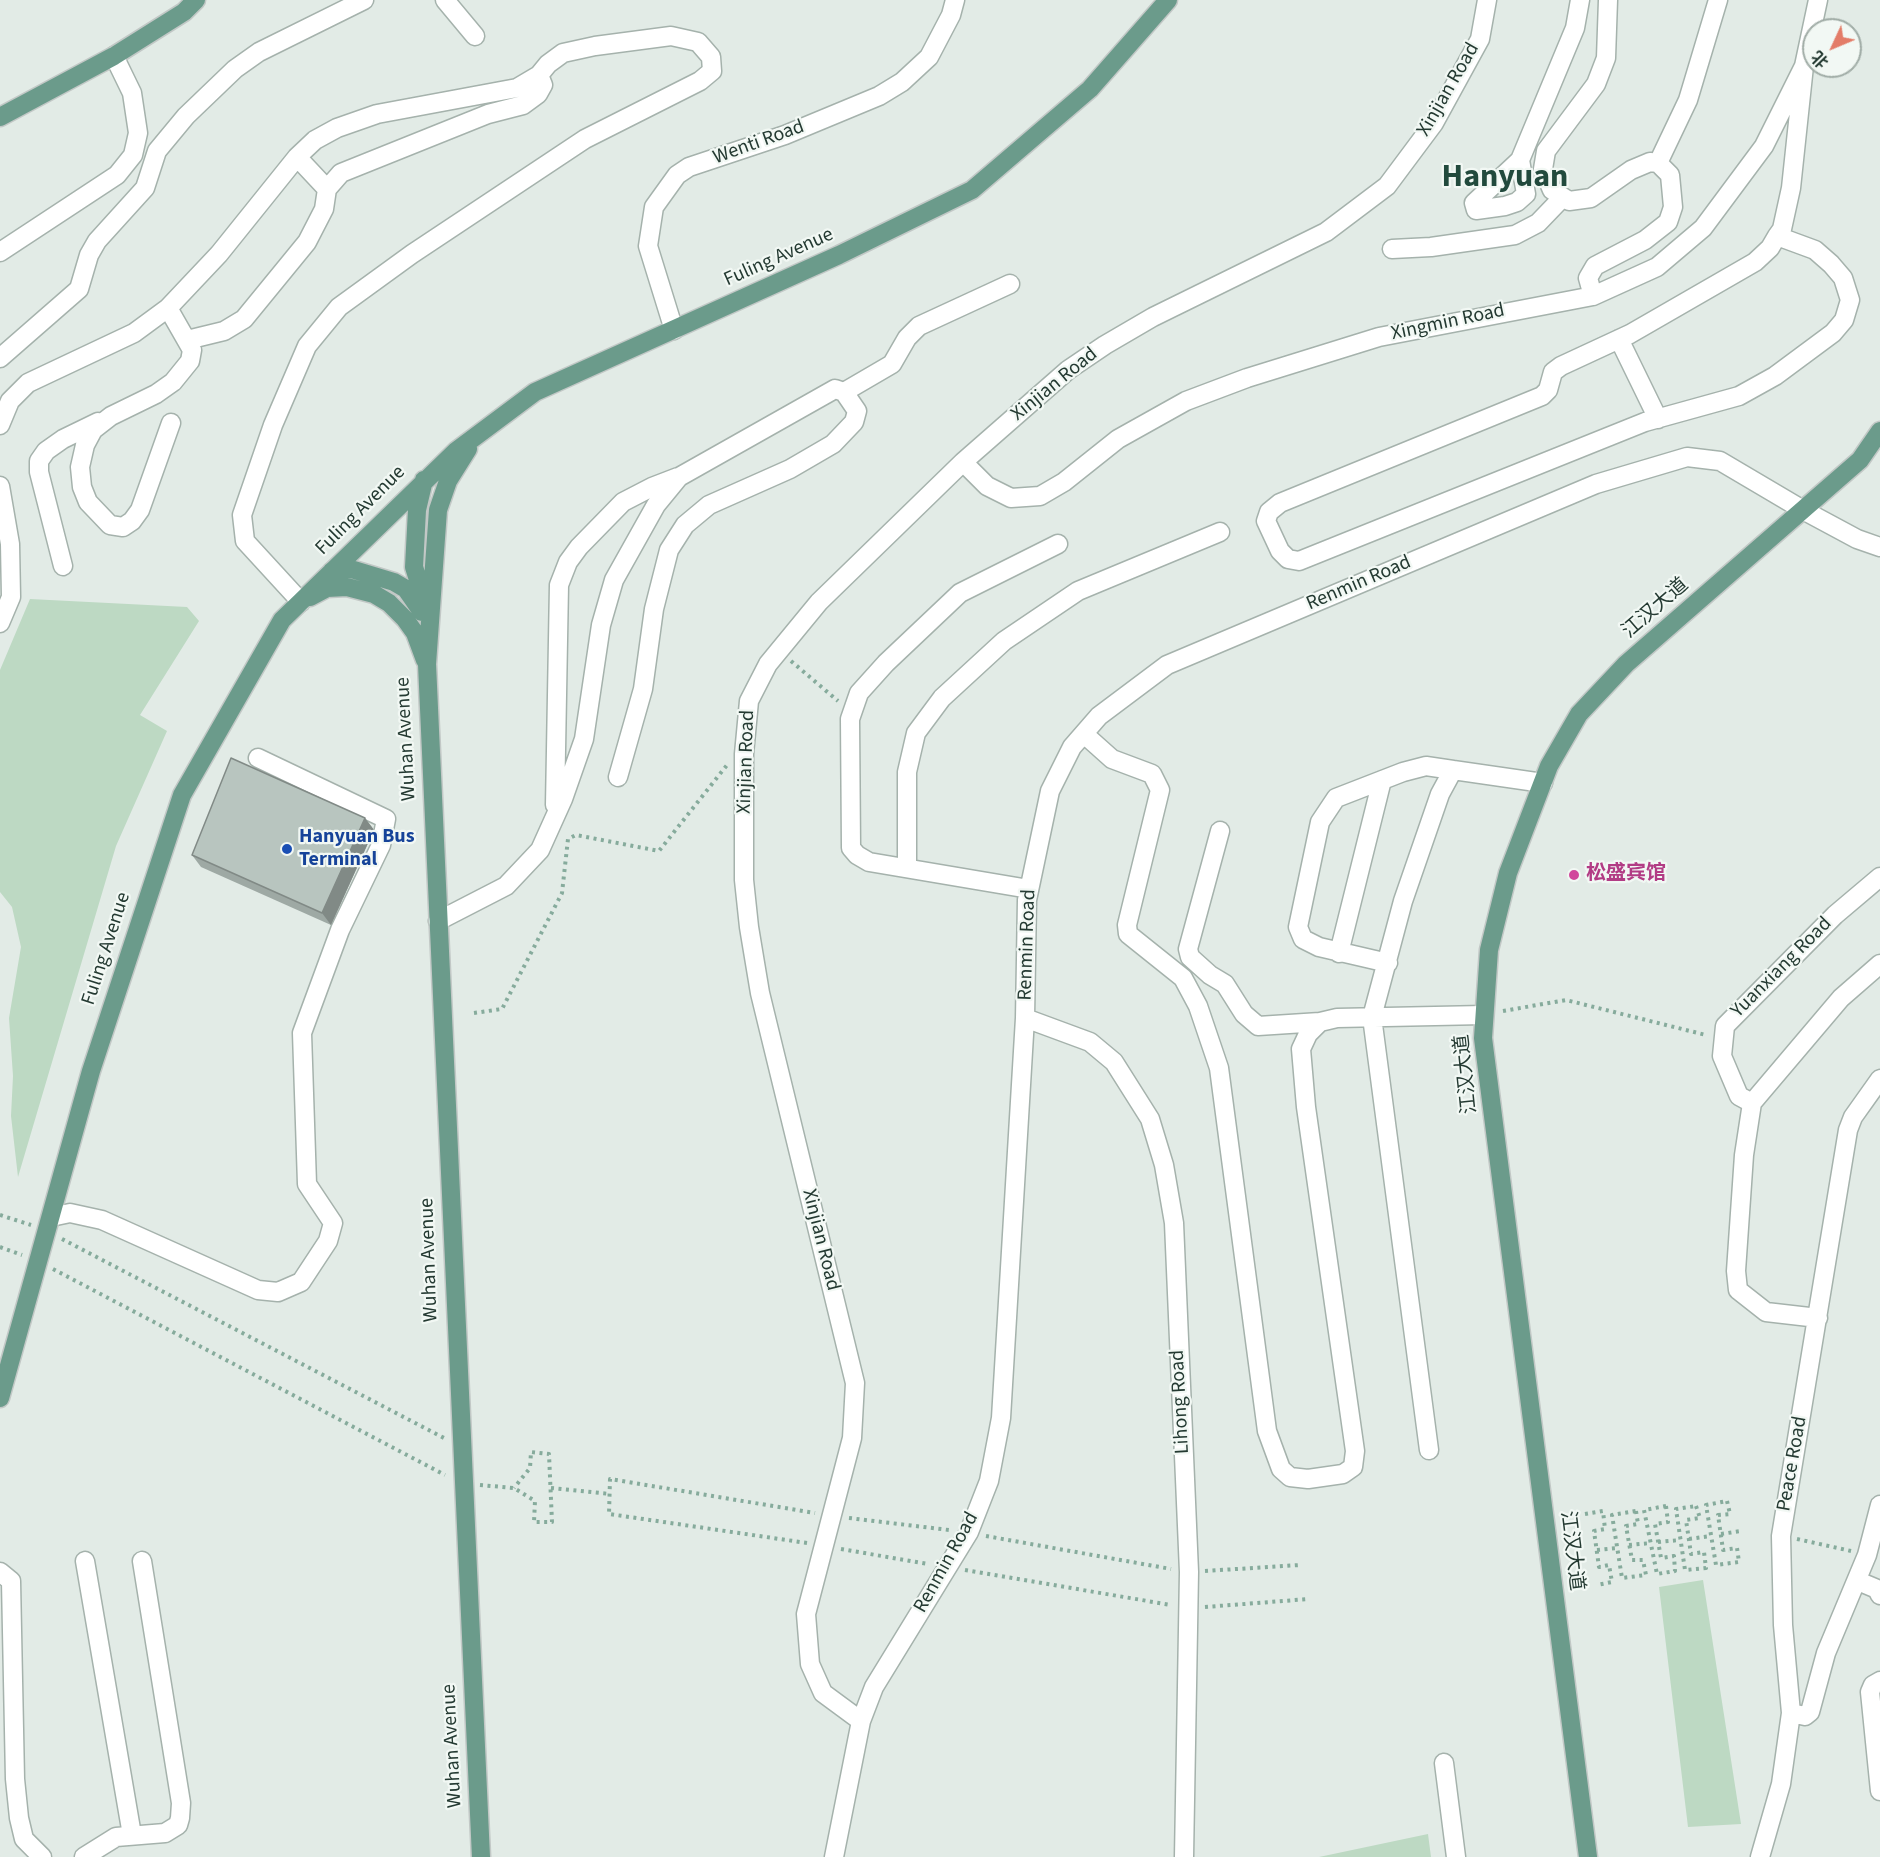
<!DOCTYPE html>
<html>
<head>
<meta charset="utf-8">
<style>
  body { margin:0 }
  #map { position:relative; width:1880px; height:1857px; overflow:hidden; background:#e2ebe6; font-family:"Source Sans 3","Noto Sans SC",sans-serif }
  canvas { display:block }
  .north { position:absolute; left:1802px; top:18px; width:60px; height:60px; box-sizing:border-box; background:#f2f8f4; border:2px solid #a0aca6; border-radius:50%; rotate:226deg; font-size:16px; font-weight:700; line-height:24px; text-align:center; color:#243a32 }
  .north::after { content:''; display:block; margin:auto; width:21px; height:27px; background:#e37c68; clip-path:polygon(50% 0,100% 100%,50% 72%,0 100%) }
</style>
</head>
<body>
<div id="map">
<canvas width="1880" height="1857"></canvas>
<div class="north">北</div>
</div>
<script>
const g = document.querySelector('canvas').getContext('2d');
g.lineJoin = 'round';
function paint(path, color) { g.fillStyle = color; g.fill(path, 'evenodd'); }
const shape = rows => new Path2D(rows.map(r => 'M' + r).join(''));
function stroke(path, color, width, dash) { g.strokeStyle = color; g.lineWidth = width; g.lineCap = dash ? 'butt' : 'round'; g.setLineDash(dash || []); g.stroke(path); }
function label(font, color, halo, rows, align = 'center') {
  g.font = font + ' "Source Sans 3","Noto Sans SC",sans-serif'; g.lineWidth = 4.5; g.setLineDash([]); g.textBaseline = 'middle'; g.strokeStyle = halo; g.fillStyle = color; for (const [text, x, y, turn = 0] of rows) {
    g.save(); g.translate(x, y); g.rotate((+turn || 0) * Math.PI / 180); g.textAlign = isNaN(turn) ? turn : align; if (halo) g.strokeText(text, 0, 0); g.fillText(text, 0, 0); g.restore();
  }
}
paint(shape([
  [30,599,187,607,199,621,140,715,167,731,116,846,18,1177,11,1116,13,1076,9,1018,21,947,12,907,0,892,0,670],
  [1703,1580,1741,1824,1688,1827,1659,1587],
  [1428,1834,1431,1857,1319,1857]
]), '#bdd9c3');
const minor = shape([
  [445,0,475,36],
  [297,157,327,189],
  [1520,160,1526,194,1517,202,1505,206,1476,210,1474,203,1520,160,1575,28,1580,0],
  [1658,163,1688,100,1718,0],
  [1777,236,1815,250,1831,264,1843,278,1850,300,1844,320,1833,333,1775,376,1739,396,1645,422,1299,561,1288,559,1280,551,1266,521,1269,512,1280,503,1542,396,1548,390,1553,372,1561,366,1630,334,1755,262,1770,248,1777,236,1782,229,1791,188,1804,66],
  [1392,249,1431,247,1515,235,1538,223,1563,197],
  [0,252,117,175,133,155,138,133,132,93,114,56],
  [1593,296,1588,278,1595,266,1645,240,1668,222,1673,207,1670,175,1658,163,1650,162,1631,170,1591,198,1569,201,1552,190,1543,169,1546,151,1596,84,1606,58,1608,0],
  [168,308,192,350,190,361,173,382,156,394,111,416,93,430,85,445,80,467,82,487,88,502,110,525,123,527,132,521,140,510,171,423],
  [674,330,648,246,654,207,677,175,689,167,785,135,879,96,902,82,929,57,951,15,955,0],
  [1619,339,1658,419],
  [187,340,224,331,244,319,307,242,324,209,327,189,341,173,488,114,523,105,538,94,543,85,539,75],
  [0,358,79,289,89,255,97,241,145,188,157,151,186,116,235,69,259,52,364,0],
  [844,392,892,364,907,338,919,326,1010,284],
  [0,425,10,401,28,383,134,333,168,308,219,254,297,157,315,140,337,128,377,114,517,88,539,75,548,64,563,53,595,46,671,36,698,42,711,57,712,71,700,81,585,139,412,254,339,307,307,346,273,425,242,515,245,541,301,602],
  [963,462,987,486,1011,498,1040,496,1064,482,1118,439,1186,401,1247,378,1379,337,1593,296,1657,267,1703,228,1764,146,1804,66,1818,0],
  [0,486,10,544,11,597,0,623],
  [63,566,39,472,39,461,46,451,63,439,98,422],
  [1084,734,1112,759,1152,774,1160,790,1127,925,1128,934,1183,978,1198,1006,1219,1068,1267,1431,1281,1469,1290,1477,1308,1479,1343,1474,1353,1467,1355,1451,1306,1107,1301,1049,1308,1034,1320,1022,1337,1018,1484,1015],
  [555,805,559,585,568,562,579,547,623,502,652,487,678,477],
  [1220,831,1188,949,1190,957,1210,975,1225,984,1244,1014,1258,1026,1320,1022],
  [907,867,907,772,916,733,942,698,1004,641,1078,591,1220,532],
  [1029,889,869,862,857,855,851,848,850,719,859,693,886,663,960,593,1058,544],
  [438,921,506,886,540,850,563,799,584,739,601,625,614,580,656,505,679,477,835,389,844,392,857,411,854,422,833,444,790,469,709,505,685,525,669,550,654,609,643,689,618,777],
  [1339,953,1382,780],
  [1388,963,1319,947,1303,939,1298,927,1320,822,1336,798,1403,772,1426,766,1453,770],
  [1025,1018,1090,1042,1114,1062,1150,1119,1164,1165,1174,1223,1189,1572,1184,1857],
  [1752,1103,1739,1096,1722,1056,1725,1026,1835,915,1880,877],
  [51,1217,70,1213,102,1220,258,1290,278,1292,301,1282,328,1241,333,1223,307,1184,302,1033,340,930,381,845,386,819,258,758],
  [1818,1318,1766,1312,1738,1290,1736,1271,1744,1155,1752,1103,1841,998,1880,964],
  [1429,1450,1372,1017,1403,901,1440,794,1453,770,1543,783],
  [85,1561,132,1835],
  [0,1572,11,1581,15,1779,19,1818,24,1839,42,1857],
  [1858,1581,1877,1589,1880,1595],
  [1880,1681,1873,1685,1870,1692,1880,1791],
  [1791,1713,1805,1716,1810,1712,1826,1653,1867,1555,1880,1505],
  [861,1721,823,1693,810,1664,806,1614,852,1438,855,1383,760,993,749,927,744,880,744,754,749,701,768,664,819,602,963,462,1068,370,1105,345,1153,317,1326,232,1387,186,1434,123,1480,39,1487,0],
  [1444,1763,1456,1857],
  [84,1857,116,1837,165,1833,178,1825,180,1818,181,1803,142,1561],
  [834,1857,861,1721,874,1687,969,1532,989,1481,1001,1418,1025,1018,1027,900,1050,791,1072,747,1099,716,1167,665,1596,484,1687,457,1720,461,1803,510,1857,539,1880,547],
  [1760,1857,1781,1784,1791,1713,1783,1625,1781,1536,1848,1130,1853,1117,1880,1079]
]);
const major = shape([
  [0,117,114,56,184,12,196,0],
  [468,449,448,481,438,510,427,664,481,1857],
  [424,480,417,510,414,567,426,605],
  [332,571,351,569,394,582,406,589,422,612],
  [310,597,327,588,347,587,374,594,389,603,405,619,415,633,425,660],
  [0,1398,91,1071,182,795,282,620,456,451,535,392,839,255,972,190,1090,89,1168,0],
  [1588,1857,1483,1038,1489,950,1508,873,1549,766,1579,714,1626,664,1860,460,1880,431]
]);
stroke(minor, '#a5b2ac', 21);
stroke(major, '#c2c8c6', 21);
stroke(shape([
  [791,661,838,701],
  [1503,1011,1566,1000,1706,1035],
  [474,1013,502,1009,562,893,568,839,576,835,659,851,727,765],
  [0,1215,31,1225],
  [62,1239,444,1438],
  [0,1247,22,1255],
  [53,1269,445,1475],
  [480,1485,514,1488,535,1501,534,1522,552,1522,549,1454,531,1452,530,1468,514,1488],
  [551,1488,610,1494],
  [1727,1501,1730,1514,1718,1515,1723,1550,1737,1548,1739,1562,1716,1565,1706,1505,1727,1501],
  [1666,1506,1668,1522,1655,1524,1661,1558,1674,1556,1675,1571,1657,1574,1644,1510,1666,1506],
  [1696,1506,1700,1518,1686,1520,1691,1554,1704,1552,1706,1568,1685,1570,1676,1509,1696,1506],
  [1636,1511,1638,1524,1626,1526,1632,1560,1643,1560,1646,1575,1622,1578,1612,1515,1636,1511],
  [1585,1514,1603,1511,1605,1529,1594,1531,1599,1567,1609,1565,1612,1582,1597,1585],
  [849,1518,949,1530],
  [1721,1534,1741,1531],
  [986,1536,1171,1569],
  [1689,1539,1711,1536],
  [1797,1539,1851,1551],
  [1658,1542,1680,1540],
  [807,1543,609,1514,610,1479,815,1513],
  [1629,1545,1651,1543],
  [841,1549,928,1564],
  [1597,1550,1618,1548],
  [965,1570,1171,1605],
  [1205,1571,1300,1565],
  [1205,1607,1309,1599]
]), '#86ab9c', 4, [3, 4.5]);
stroke(minor, '#fff', 18);
stroke(major, '#6b9b8b', 18);
paint(shape([
  [365,818,374,830,331,925,201,867,192,855]
]), '#9ea9a4');
paint(shape([
  [365,818,374,830,331,925,322,913]
]), '#818a86');
const building = shape([
  [231,758,365,818,322,913,192,855,231,758]
]);
paint(building, '#b8c5bf');
stroke(building, '#818a86', 1.5);
for (const [x, y, r, color] of [
  [287,849,6,"#1a4fb4"],
  [1574,875,6,"#d1479c"]
]) { const dot = new Path2D(); dot.arc(x, y, r, 0, 2 * Math.PI); g.fillStyle = color; g.fill(dot); stroke(dot, '#f2f8f4', 2); }
label('20px', '#243a32', '#f2f8f4', [
  ["Xinjian Road",1449,90,-60],
  ["Wenti Road",759,143,-20],
  ["Fuling Avenue",779,258,-24],
  ["Xingmin Road",1448,323,-12],
  ["Xinjian Road",1055,385,-39],
  ["Fuling Avenue",361,511,-45],
  ["Renmin Road",1359,584,-23],
  ["江汉大道",1656,609,-41],
  ["Wuhan Avenue",407,739,-93],
  ["Xinjian Road",747,762,-88],
  ["Renmin Road",1028,945,-88],
  ["Fuling Avenue",107,949,-72],
  ["Yuanxiang Road",1782,968,-45],
  ["江汉大道",1467,1074,-96],
  ["Xinjian Road",820,1240,76],
  ["Wuhan Avenue",430,1260,-92],
  ["Lihong Road",1181,1402,-93],
  ["Peace Road",1793,1464,-80],
  ["江汉大道",1571,1551,83],
  ["Renmin Road",947,1563,-61],
  ["Wuhan Avenue",453,1746,-93]
]);
label('bold 20px', '#164399', '#f2f8f4', [
  ["Hanyuan Bus",299,838],
  ["Terminal",299,861]
], 'left');
label('bold 20px', '#b23c85', '#f2f8f4', [
  ["松盛宾馆",1586,875]
], 'left');
label('bold 32px', '#224a3d', '#f2f8f4', [
  ["Hanyuan",1505,179]
]);
</script>
</body>
</html>
